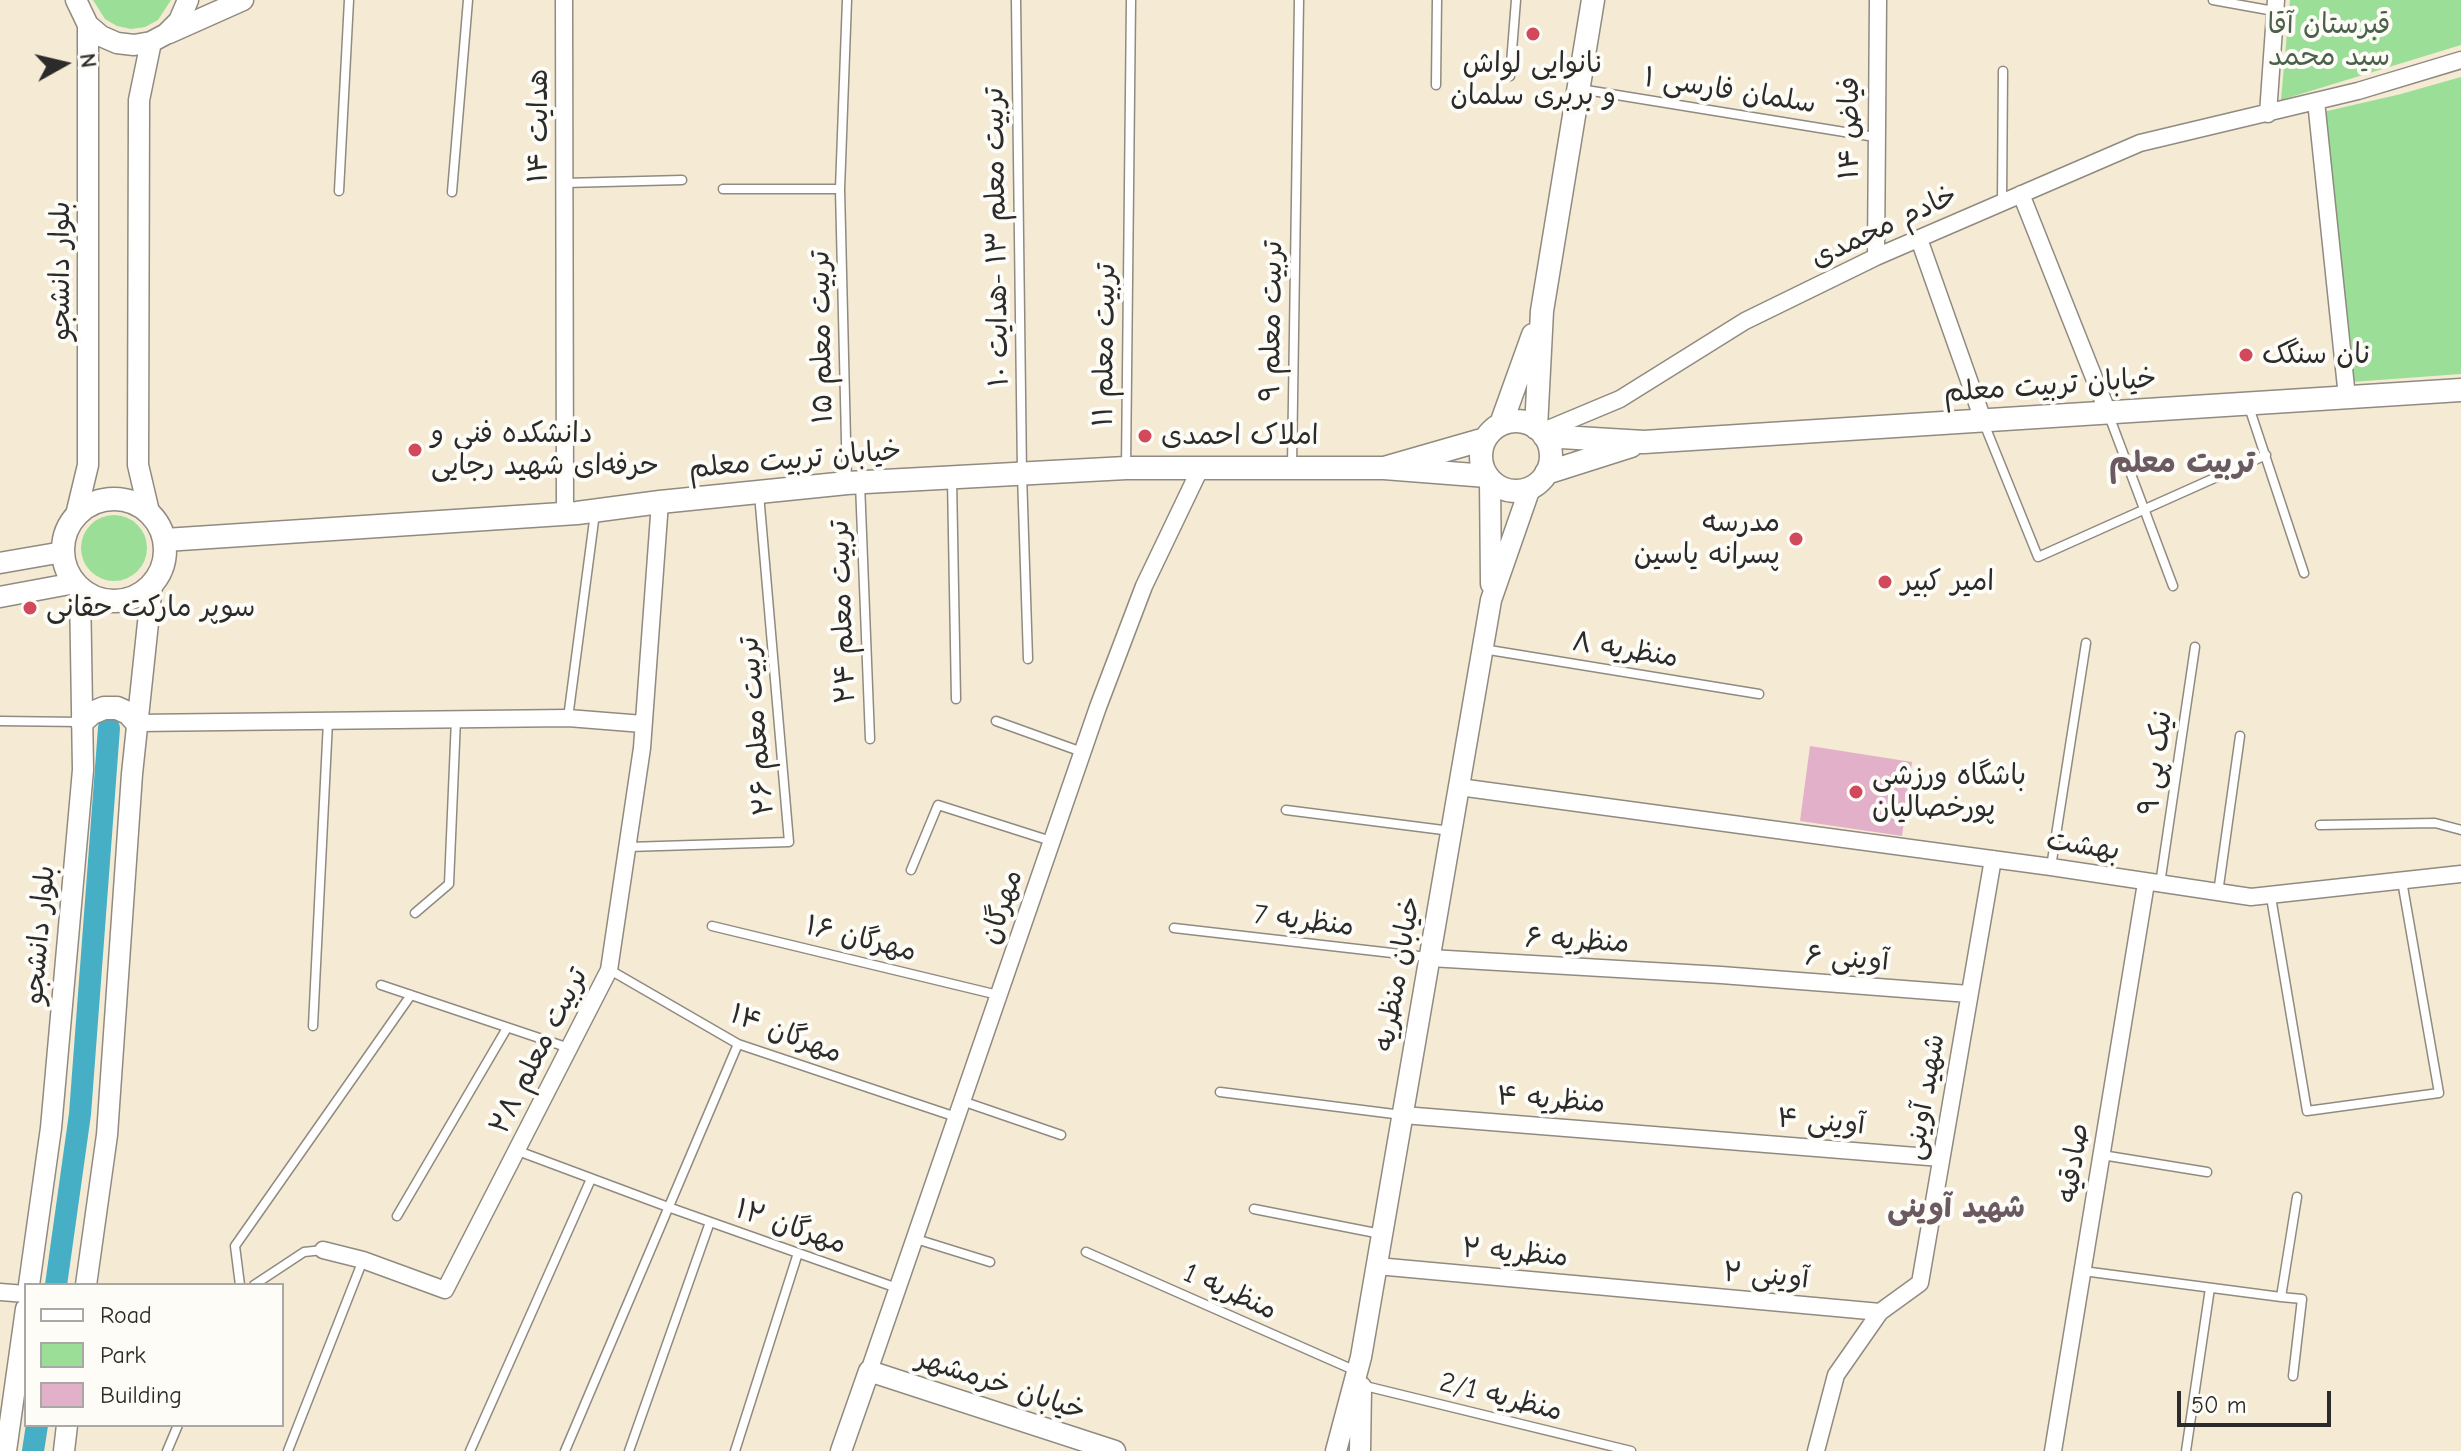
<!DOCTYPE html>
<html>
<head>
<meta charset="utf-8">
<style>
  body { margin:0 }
  #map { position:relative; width:2461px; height:1451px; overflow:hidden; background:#f5ead4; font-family:"Comic Neue",sans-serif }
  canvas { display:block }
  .legend { position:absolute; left:24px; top:1283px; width:260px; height:144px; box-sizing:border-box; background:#fdfcf7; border:2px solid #a9a8a5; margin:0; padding:10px 14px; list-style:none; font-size:24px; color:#2b2b2b }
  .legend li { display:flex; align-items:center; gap:16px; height:40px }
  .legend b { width:40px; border:2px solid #a9a8a5 }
  .north { position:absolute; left:24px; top:24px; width:80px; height:80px; -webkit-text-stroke:6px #fdfcf7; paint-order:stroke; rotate:82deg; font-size:22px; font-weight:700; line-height:32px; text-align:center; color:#2b2b2b }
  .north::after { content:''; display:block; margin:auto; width:28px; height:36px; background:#2b2b2b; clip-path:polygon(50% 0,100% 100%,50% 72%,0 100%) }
  .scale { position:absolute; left:2177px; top:1391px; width:154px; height:36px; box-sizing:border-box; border:4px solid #2b2b2b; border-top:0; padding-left:10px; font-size:24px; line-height:28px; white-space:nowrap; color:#2b2b2b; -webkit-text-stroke:6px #fdfcf7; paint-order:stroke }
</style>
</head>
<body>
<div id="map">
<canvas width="2461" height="1451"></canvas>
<ul class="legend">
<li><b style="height:10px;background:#fff"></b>Road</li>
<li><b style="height:22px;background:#9ade97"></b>Park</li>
<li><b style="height:22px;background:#e2b1c9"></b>Building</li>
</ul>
<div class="north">N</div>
<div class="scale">50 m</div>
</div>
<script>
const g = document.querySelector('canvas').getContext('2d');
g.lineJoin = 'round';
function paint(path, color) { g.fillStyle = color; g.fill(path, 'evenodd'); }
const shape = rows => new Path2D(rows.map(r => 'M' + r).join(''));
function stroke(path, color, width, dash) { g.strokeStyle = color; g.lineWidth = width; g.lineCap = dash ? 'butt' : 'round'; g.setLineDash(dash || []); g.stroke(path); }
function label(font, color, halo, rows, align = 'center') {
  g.font = font + ' "Comic Neue","Playpen Sans Arabic",sans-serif'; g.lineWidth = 8; g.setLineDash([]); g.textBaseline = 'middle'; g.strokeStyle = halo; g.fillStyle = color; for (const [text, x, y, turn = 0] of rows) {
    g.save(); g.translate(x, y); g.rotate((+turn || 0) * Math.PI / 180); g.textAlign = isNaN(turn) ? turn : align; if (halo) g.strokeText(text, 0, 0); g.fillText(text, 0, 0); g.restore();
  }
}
paint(shape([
  [93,0,171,0,158,20,145,27,131,29,117,26,105,19],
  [2290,0,2461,0,2461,45,2281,100],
  [2461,77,2461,374,2351,382,2323,112,2401,94],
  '81 548a33 33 0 1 1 66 0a33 33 0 1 1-66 0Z'
]), '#9ade97');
stroke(shape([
  [56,1285,80,1114,109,728],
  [33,1451,37,1425]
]), '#46aec5', 22);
paint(shape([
  [1810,746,1912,762,1902,836,1800,821]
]), '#e2b1c9');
const service = shape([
  [847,0,840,189,847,483],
  [1016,0,1022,474,1028,659],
  [2213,0,2274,11],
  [1510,76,1516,0],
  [1436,85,1437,0],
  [1580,89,1875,137],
  [565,183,682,180],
  [723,189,840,189],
  [339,191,349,0],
  [452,192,468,0],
  [2002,201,2003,71],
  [2249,407,2304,573],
  [2108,413,2173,586],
  [1983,421,2038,557,2266,455],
  [1292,466,1299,0],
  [1126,468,1131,0],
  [952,479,956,699],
  [860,483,870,739],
  [1483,649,1759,694],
  [568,718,595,513],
  [0,721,81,722],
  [996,721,1082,752],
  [1286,810,1451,831],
  [2320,825,2435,823,2461,830],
  [628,847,789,842,759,494],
  [2051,867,2086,643],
  [911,870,938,805,1051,841],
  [2160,884,2195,647],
  [2218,893,2240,736],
  [2271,897,2307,1111,2439,1093,2402,881],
  [415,913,449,884,456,719],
  [712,926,998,995],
  [1174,928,1427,957],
  [610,970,738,1044,956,1117],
  [381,985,569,1048],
  [313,1026,328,721],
  [1220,1092,1402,1115],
  [962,1101,1061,1135],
  [518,1151,668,1207,897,1288],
  [2102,1155,2207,1172],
  [1254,1209,1381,1234],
  [397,1216,507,1028],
  [916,1239,990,1262],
  [1086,1252,1356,1371],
  [2083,1271,2281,1297,2297,1197],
  [240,1285,235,1246,411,995],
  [254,1285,304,1252,323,1250],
  [2281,1297,2302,1299,2293,1376],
  [1361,1385,1631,1451],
  [167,1451,178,1425],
  [288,1451,363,1260],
  [470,1451,591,1179],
  [565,1451,738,1044],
  [629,1451,710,1222],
  [735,1451,798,1253],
  [2186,1451,2210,1288]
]);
const minor = shape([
  [564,0,565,514],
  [2316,101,2347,397],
  [2268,114,2276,0],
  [2021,194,2108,413],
  [1919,239,1983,420],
  [1876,257,1878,0],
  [1541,432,1620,399,1745,321,1876,257,2140,143,2358,91,2461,60],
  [137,723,568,718,643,724],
  [1459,787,2051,867,2251,897,2461,874],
  [1430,958,1721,975,1969,994],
  [1403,1115,1941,1158],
  [323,1250,363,1260,445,1290,609,970,642,748,660,502],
  [1377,1266,1880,1312],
  [0,1292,26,1294],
  [869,1371,1098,707,1144,586,1201,467],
  [1816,1451,1836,1375,1880,1312,1920,1283,1993,859],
  [2053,1451,2146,883]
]);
const tertiary = shape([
  [76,0,88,25,101,36,117,43,134,45,151,42,166,34,179,21,188,0],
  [169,33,243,0],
  [1490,480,1491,584],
  [149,512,138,465,139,100,151,42],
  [76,515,88,465,88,25],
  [0,563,63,552],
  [0,597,75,583],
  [29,1285,51,1128,83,770,80,588],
  [86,1285,107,1135,132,774,152,585],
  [6,1451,26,1309],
  [64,1451,67,1425],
  [841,1451,869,1371,1115,1451],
  [1336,1451,1361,1357,1491,600,1530,488],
  [1360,1451,1361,1387]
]);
const secondary = shape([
  '1481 456a35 35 0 1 1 70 0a35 35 0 1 1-70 0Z',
  [1501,424,1533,335],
  [1536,428,1542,311,1593,0],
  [1544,436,1644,442,2461,390],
  [1485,439,1384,468,1487,476],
  [1546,473,1631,446],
  '63 550a51 51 0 1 1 102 0a51 51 0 1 1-102 0Z',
  [165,540,577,513,660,502,847,483,1126,468,1384,468],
  [82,722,92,713,104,708,117,708,128,713,137,723]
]);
stroke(service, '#908a80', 11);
stroke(minor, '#908a80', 19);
stroke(tertiary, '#908a80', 23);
stroke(secondary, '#908a80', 25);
stroke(service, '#fff', 8);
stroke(minor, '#fff', 16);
stroke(tertiary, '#fff', 20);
stroke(secondary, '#fff', 22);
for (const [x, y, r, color] of [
  [1533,34,8,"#d1495b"],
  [2246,355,8,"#d1495b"],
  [1145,436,8,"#d1495b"],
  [415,450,8,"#d1495b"],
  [1796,539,8,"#d1495b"],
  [1885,582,8,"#d1495b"],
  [30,608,8,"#d1495b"],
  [1856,792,8,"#d1495b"]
]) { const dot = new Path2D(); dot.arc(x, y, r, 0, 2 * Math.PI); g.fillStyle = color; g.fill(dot); stroke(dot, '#fdfcf7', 3); }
label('28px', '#4c614b', '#fdfcf7', [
  ["قبرستان آقا",2329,25],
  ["سید محمد",2329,57]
]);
label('28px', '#2b2b2b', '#fdfcf7', [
  ["نانوایی لواش",1533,64,"center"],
  ["و بربری سلمان",1533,96,"center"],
  ["نان سنگک",2262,355],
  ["دانشکده فنی و",431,434],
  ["حرفه‌ای شهید رجایی",431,466],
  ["املاک احمدی",1161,436],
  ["مدرسه",1780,523,"right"],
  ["پسرانه یاسین",1780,555,"right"],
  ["امیر کبیر",1901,582],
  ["سوپر مارکت حقانی",46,608],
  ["باشگاه ورزشی",1872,776],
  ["پورخصالیان",1872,808]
], 'left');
label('28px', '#2b2b2b', '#fdfcf7', [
  ["سلمان فارسی ۱",1730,91,9],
  ["هدایت ۱۴",539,126,-90],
  ["فیاض ۱۴",1850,128,-90],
  ["خادم محمدی",1884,227,-25],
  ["تربیت معلم ۱۳ -هدایت ۱۰",997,237,-91],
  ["بلوار دانشجو",61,271,-90],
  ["تربیت معلم ۹",1272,321,-89],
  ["تربیت معلم ۱۵",822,337,-91],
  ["تربیت معلم ۱۱",1105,345,-89],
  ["خیابان تربیت معلم",2050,386,-4],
  ["خیابان تربیت معلم",795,460,-5],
  ["تربیت معلم ۲۴",843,612,-92],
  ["منظریه ۸",1625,650,9],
  ["تربیت معلم ۲۶",757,726,-95],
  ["نیک پی ۹",2156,763,-82],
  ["بهشت",2083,846,9],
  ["مهرگان",1002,907,-71],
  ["منظریه 7",1304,921,7],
  ["بلوار دانشجو",40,935,-85],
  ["مهرگان ۱۶",861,939,14],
  ["منظریه ۶",1577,941,3],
  ["آوینی ۶",1847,959,4],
  ["خیابان منظریه",1398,974,-80],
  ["مهرگان ۱۴",786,1034,21],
  ["تربیت معلم ۲۸",539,1051,-63],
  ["شهید آوینی",1925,1097,-80],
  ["منظریه ۴",1551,1100,4],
  ["آوینی ۴",1821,1122,5],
  ["صادقیه",2074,1163,-81],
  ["مهرگان ۱۲",791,1227,19],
  ["منظریه ۲",1515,1253,5],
  ["آوینی ۲",1766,1276,5],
  ["منظریه 1",1230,1292,24],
  ["خیابان خرمشهر",1001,1385,18],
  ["منظریه 2/1",1501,1397,14]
]);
label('bold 30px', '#6b5a62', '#fdfcf7', [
  ["تربیت معلم",2182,464],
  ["شهید آوینی",1956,1209]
]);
</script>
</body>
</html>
